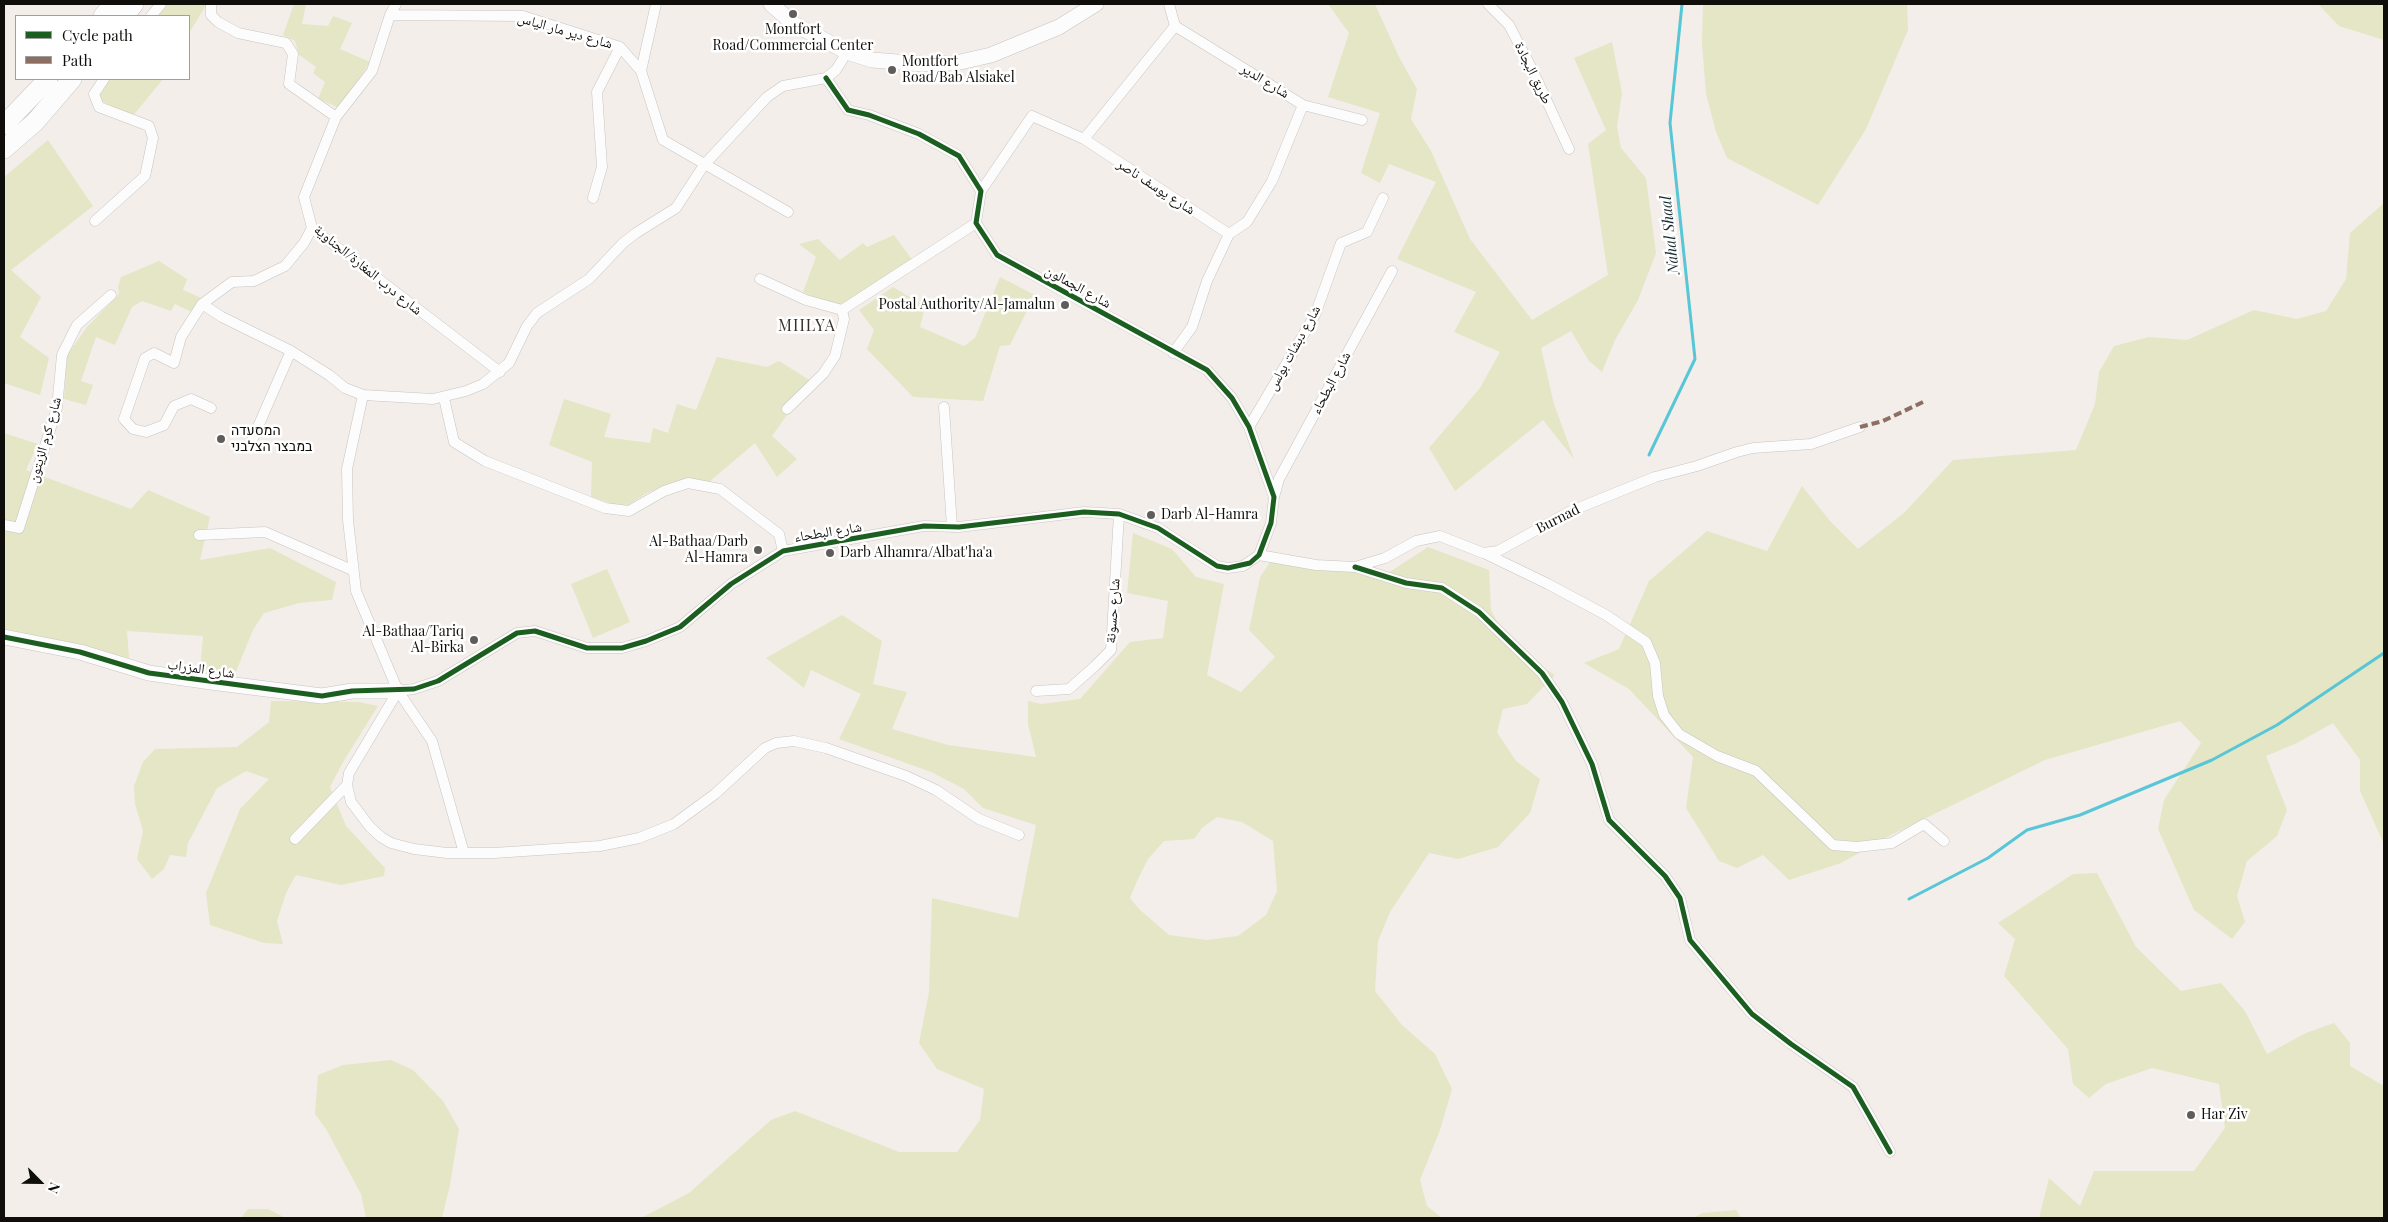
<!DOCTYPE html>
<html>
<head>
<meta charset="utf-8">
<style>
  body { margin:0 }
  #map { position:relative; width:2388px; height:1222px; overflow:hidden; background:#f3eeea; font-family:"Playfair Display",serif }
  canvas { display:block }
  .frame { position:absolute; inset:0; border:5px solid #100e0b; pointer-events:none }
  .legend { position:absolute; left:15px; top:15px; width:175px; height:65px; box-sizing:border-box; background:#fff; border:1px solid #9f9f9d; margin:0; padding:6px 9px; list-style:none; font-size:15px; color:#100e0b }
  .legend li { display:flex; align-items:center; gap:10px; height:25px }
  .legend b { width:25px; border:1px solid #9f9f9d }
  .north { position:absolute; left:15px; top:1157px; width:50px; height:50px; -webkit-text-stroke:4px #fff; paint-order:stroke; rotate:113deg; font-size:14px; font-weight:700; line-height:20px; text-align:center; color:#100e0b }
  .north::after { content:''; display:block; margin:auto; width:18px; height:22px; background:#100e0b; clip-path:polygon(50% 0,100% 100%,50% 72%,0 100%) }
</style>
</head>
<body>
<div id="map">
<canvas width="2388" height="1222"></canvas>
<div class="frame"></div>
<ul class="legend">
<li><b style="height:6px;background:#1b5e20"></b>Cycle path</li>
<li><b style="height:6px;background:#8d6e63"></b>Path</li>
</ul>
<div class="north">N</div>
</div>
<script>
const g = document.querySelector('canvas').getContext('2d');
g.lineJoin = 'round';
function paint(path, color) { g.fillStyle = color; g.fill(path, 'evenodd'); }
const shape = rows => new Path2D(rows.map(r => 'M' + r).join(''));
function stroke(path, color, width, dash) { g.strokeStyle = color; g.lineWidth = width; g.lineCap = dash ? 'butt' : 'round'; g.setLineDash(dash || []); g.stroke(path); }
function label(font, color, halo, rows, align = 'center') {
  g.font = font + ' "Playfair Display","Noto Naskh Arabic",Heebo,serif'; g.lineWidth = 5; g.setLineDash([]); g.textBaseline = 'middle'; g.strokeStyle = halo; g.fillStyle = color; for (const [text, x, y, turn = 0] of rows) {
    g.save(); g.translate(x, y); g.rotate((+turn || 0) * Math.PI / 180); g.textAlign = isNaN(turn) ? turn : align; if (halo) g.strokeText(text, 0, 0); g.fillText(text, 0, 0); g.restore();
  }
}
paint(shape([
  [157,4,207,4,189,33,189,16,148,16],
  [294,4,306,4,302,24,328,26,333,16,352,23,340,49,370,62,340,108,318,99,325,82,313,73,316,67,299,55,295,41,283,35],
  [1328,4,1375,4,1399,57,1417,89,1411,119,1431,151,1470,239,1532,320,1608,275,1588,144,1606,130,1574,58,1612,42,1622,93,1617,126,1621,148,1646,178,1656,253,1638,300,1615,340,1602,372,1589,361,1571,331,1541,348,1554,404,1574,459,1543,420,1455,491,1429,448,1480,388,1500,352,1454,332,1476,292,1397,259,1436,182,1389,164,1380,183,1361,173,1380,113,1328,97,1349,33],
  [1703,4,1907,4,1908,30,1866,129,1818,205,1727,158,1716,132,1706,94,1702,44],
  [2318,4,2384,4,2384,40,2339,26],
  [100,79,163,79,132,117,89,94],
  [48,140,93,206,11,270,41,297,20,337,49,358,40,395,4,383,4,177],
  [2384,203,2384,844,2360,791,2360,760,2333,723,2297,743,2266,756,2287,810,2277,836,2247,861,2237,896,2245,922,2232,939,2194,910,2158,829,2164,800,2201,743,2180,721,2045,760,1891,835,1841,863,1789,880,1763,855,1737,868,1719,861,1686,808,1693,757,1629,689,1584,663,1619,649,1649,581,1707,531,1767,551,1802,486,1830,521,1858,549,1904,513,1953,460,2076,450,2095,404,2099,372,2114,346,2149,337,2187,340,2254,310,2297,319,2326,311,2346,279,2350,233],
  [894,235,913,261,843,305,830,304,803,292,816,257,799,244,818,239,840,260,863,243,867,247],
  [159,261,187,279,183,290,201,298,192,312,175,304,171,311,142,301,132,307,115,345,96,337,81,381,93,385,86,405,64,399,67,355,87,327,119,294,118,287,121,277],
  [1000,277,1035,295,1010,345,1000,346,983,401,913,397,867,349,874,330,859,310,893,287,925,306,920,327,964,346,975,338],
  [717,357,767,367,779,361,811,381,772,436,797,459,777,477,755,443,709,482,696,480,672,483,647,493,628,505,613,504,591,497,592,462,549,445,564,399,611,414,604,437,650,443,653,428,668,433,677,404,696,410],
  [4,433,38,444,26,470,131,509,148,490,210,517,200,560,270,548,336,582,332,600,299,603,264,613,253,630,235,674,200,670,203,636,127,631,129,658,4,629],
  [1133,533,1172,549,1196,577,1224,584,1207,675,1241,692,1275,657,1249,630,1260,577,1273,558,1388,573,1428,547,1489,570,1491,610,1510,646,1555,675,1527,704,1503,709,1497,732,1516,761,1540,779,1530,813,1498,847,1458,859,1429,853,1390,912,1378,941,1375,991,1402,1025,1435,1054,1452,1089,1440,1130,1420,1180,1427,1206,1442,1218,641,1218,689,1193,771,1120,795,1111,899,1152,957,1152,980,1120,984,1089,937,1069,919,1043,929,992,932,898,1018,918,1036,825,983,808,964,789,931,772,839,739,861,694,811,670,804,688,766,658,842,615,882,641,873,684,907,692,892,729,948,745,1036,757,1028,724,1028,701,1041,704,1080,699,1130,642,1163,638,1168,601,1127,593],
  [1217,817,1242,822,1273,841,1277,891,1266,915,1238,936,1207,940,1169,935,1139,909,1130,898,1137,881,1148,859,1164,841,1194,839,1202,828],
  [607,569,630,622,593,638,571,584],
  [271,701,359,702,378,706,343,762,330,787,346,826,385,868,384,876,341,885,296,875,286,893,277,921,283,944,264,943,210,925,206,893,240,809,269,779,246,771,217,788,188,843,186,857,170,855,164,869,152,879,137,859,143,831,135,804,134,786,143,762,155,749,237,747,269,722],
  [2097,873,2136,947,2181,991,2221,983,2245,1011,2267,1054,2306,1033,2334,1023,2350,1043,2350,1066,2384,1086,2384,1218,2039,1218,2049,1178,2080,1206,2094,1171,2194,1171,2225,1128,2219,1084,2152,1068,2106,1084,2089,1098,2073,1084,2068,1049,2004,976,2015,939,1998,923,2073,874],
  [391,1060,413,1070,443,1101,459,1129,450,1185,442,1218,366,1218,361,1194,326,1129,315,1114,318,1075,343,1065],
  [248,1209,268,1209,286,1218,241,1218],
  [1736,1210,1741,1218,1694,1218,1702,1213]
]), '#e4e6c5');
stroke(shape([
  [1649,455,1695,359,1670,123,1682,4],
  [1909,899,1988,858,2027,830,2080,815,2212,760,2277,725,2384,653]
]), '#58c6d6', 3);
const street = shape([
  [211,4,211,15,218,22,238,33,286,43,293,54,289,84,336,117],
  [396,4,390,15,372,71,336,117,304,197,312,228,500,372],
  [656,4,641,71,663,140,788,212],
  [1169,4,1175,26,1303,105,1362,120],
  [1488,4,1509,25,1532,69,1569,149],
  [390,15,523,16,620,47,641,71],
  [151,16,161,4],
  [826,78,848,110,869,115,919,134,959,156,981,191,976,223,997,255,1207,370,1232,398,1249,427,1274,497,1271,523,1259,555,1243,566,1228,568,1217,566,1158,528,1119,514,1084,512,959,527,924,526,783,551,731,584,680,627,646,641,622,648,587,648,535,631,517,633,438,681,414,689,398,691,349,773,347,785,351,802,370,827,381,837,391,843,414,849,447,853,494,853,600,846,639,838,674,824,715,794,765,748,776,743,794,741,826,748,906,776,936,790,979,819,1019,835],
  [1084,139,1175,26],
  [981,191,1032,116,1084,139,1229,234],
  [593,198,602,167,597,92,620,47],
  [95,221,145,176,153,138,149,126,99,107,94,94,104,79],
  [760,279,806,300,842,310,976,223],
  [202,304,222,317,291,351,329,375,345,388,363,395,433,399,466,391,483,384,509,363,527,326,537,313,589,279,623,243,636,233,676,208,704,165,767,97,783,86,826,78,836,70,847,52],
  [1173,353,1192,327,1207,281,1229,234,1247,222,1272,181,1303,105],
  [363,395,347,469,348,520,356,591,398,691,432,741,464,853],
  [444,398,454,442,485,461,605,508,629,511,664,491,688,483,720,489,779,534,783,551],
  [944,407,952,527],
  [211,408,191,399,174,406,164,425,146,432,133,429,124,419,145,358,154,353,174,363,181,337,202,304,232,282,254,281,285,266,304,243,312,228],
  [787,409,823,374,835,356,844,319,842,310],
  [1249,427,1315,315,1341,243,1367,232,1383,198],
  [250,445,291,351],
  [1274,497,1279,479,1392,271],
  [4,525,19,528,57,408,62,355,77,325,111,295],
  [199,535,265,532,352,570],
  [1484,553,1548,584,1606,615,1646,642,1655,663,1658,696,1664,715,1679,734,1717,756,1756,771,1833,845,1857,847,1892,843,1924,824,1944,841],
  [1259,555,1316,565,1355,567,1385,558,1416,541,1440,536,1483,553,1498,551,1571,511,1655,477,1697,466,1737,452,1753,448,1811,444,1860,427],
  [1355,567,1406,583,1442,588,1479,612,1542,673,1562,702,1592,764,1609,820,1665,876,1680,898,1690,940,1752,1014,1791,1044,1853,1087,1890,1152],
  [1036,691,1069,689,1095,666,1111,650,1119,514],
  [295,839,347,785]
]);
const secondary = shape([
  [771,4,794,24,847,52,872,60,923,64,956,63,991,55,1059,27,1096,4],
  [4,637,80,652,149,673,211,682,322,696,352,691,398,691]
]);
const highway = shape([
  [103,16,114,4],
  [124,16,134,4],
  [4,125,48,79],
  [4,149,35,122,72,79]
]);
stroke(street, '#c8c4c1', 11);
stroke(secondary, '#c8c4c1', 16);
stroke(highway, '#c8c4c1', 20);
stroke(street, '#fdfcfc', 10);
stroke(secondary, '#fdfcfc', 15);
stroke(highway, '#fdfcfc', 19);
stroke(shape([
  [1860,427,1883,421,1923,402]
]), '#8d6e63', 4, [8, 4]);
stroke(shape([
  [1355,567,1406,583,1442,588,1479,612,1542,673,1562,702,1592,764,1609,820,1665,876,1680,898,1690,940,1752,1014,1791,1044,1853,1087,1890,1152],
  [4,637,80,652,149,673,322,696,352,691,414,689,438,681,517,633,535,631,587,648,622,648,646,641,680,627,731,584,783,551,924,526,959,527,1084,512,1119,514,1158,528,1217,566,1228,568,1250,563,1259,555,1271,523,1274,497,1249,427,1232,398,1207,370,997,255,976,223,981,191,959,156,919,134,869,115,848,110,826,78]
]), '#1b5e20', 5);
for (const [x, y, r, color] of [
  [793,14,5,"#5f5c59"],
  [892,70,5,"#5f5c59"],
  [1065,305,5,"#5f5c59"],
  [221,439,5,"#5f5c59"],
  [1151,515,5,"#5f5c59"],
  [758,550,5,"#5f5c59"],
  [830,553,5,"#5f5c59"],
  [474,640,5,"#5f5c59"],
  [2191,1115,5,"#5f5c59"]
]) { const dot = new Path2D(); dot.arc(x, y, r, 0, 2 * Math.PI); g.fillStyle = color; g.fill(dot); stroke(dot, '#fff', 2); }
label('14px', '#100e0b', '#fff', [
  ["Montfort",793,30,"center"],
  ["Road/Commercial Center",793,46,"center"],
  ["Montfort",902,62],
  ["Road/Bab Alsiakel",902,78],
  ["Postal Authority/Al-Jamalun",1055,305,"right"],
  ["המסעדה",231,431],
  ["במבצר הצלבני",231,447],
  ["Darb Al-Hamra",1161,515],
  ["Al-Bathaa/Darb",748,542,"right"],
  ["Al-Hamra",748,558,"right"],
  ["Darb Alhamra/Albat'ha'a",840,553],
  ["Al-Bathaa/Tariq",464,632,"right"],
  ["Al-Birka",464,648,"right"],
  ["Har Ziv",2201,1115]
], 'left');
label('14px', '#100e0b', '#fff', [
  ["شارع دير مار الياس",565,31,16],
  ["طريق البجادة",1533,73,64],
  ["شارع الدير",1265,81,31],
  ["شارع يوسف ناصر",1156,187,33],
  ["شارع درب المغارة/الجناوية",368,270,39],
  ["شارع الجمالون",1078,287,29],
  ["شارع دبشات بولس",1294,348,-61],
  ["شارع البطحاء",1331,383,-62],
  ["شارع كرم الزيتون",45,440,-74],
  ["Burnad",1558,519,-27],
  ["شارع البطحاء",828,532,-9],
  ["شارع حسونة",1113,611,-86],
  ["شارع المزراب",201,669,8]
]);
label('italic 15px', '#172e32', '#fff', [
  ["Nahal Shaal",1670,235,-96]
]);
g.letterSpacing = '1px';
label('16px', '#38312b', '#fff', [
  ["MIILYA",807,326]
]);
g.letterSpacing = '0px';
</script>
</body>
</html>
